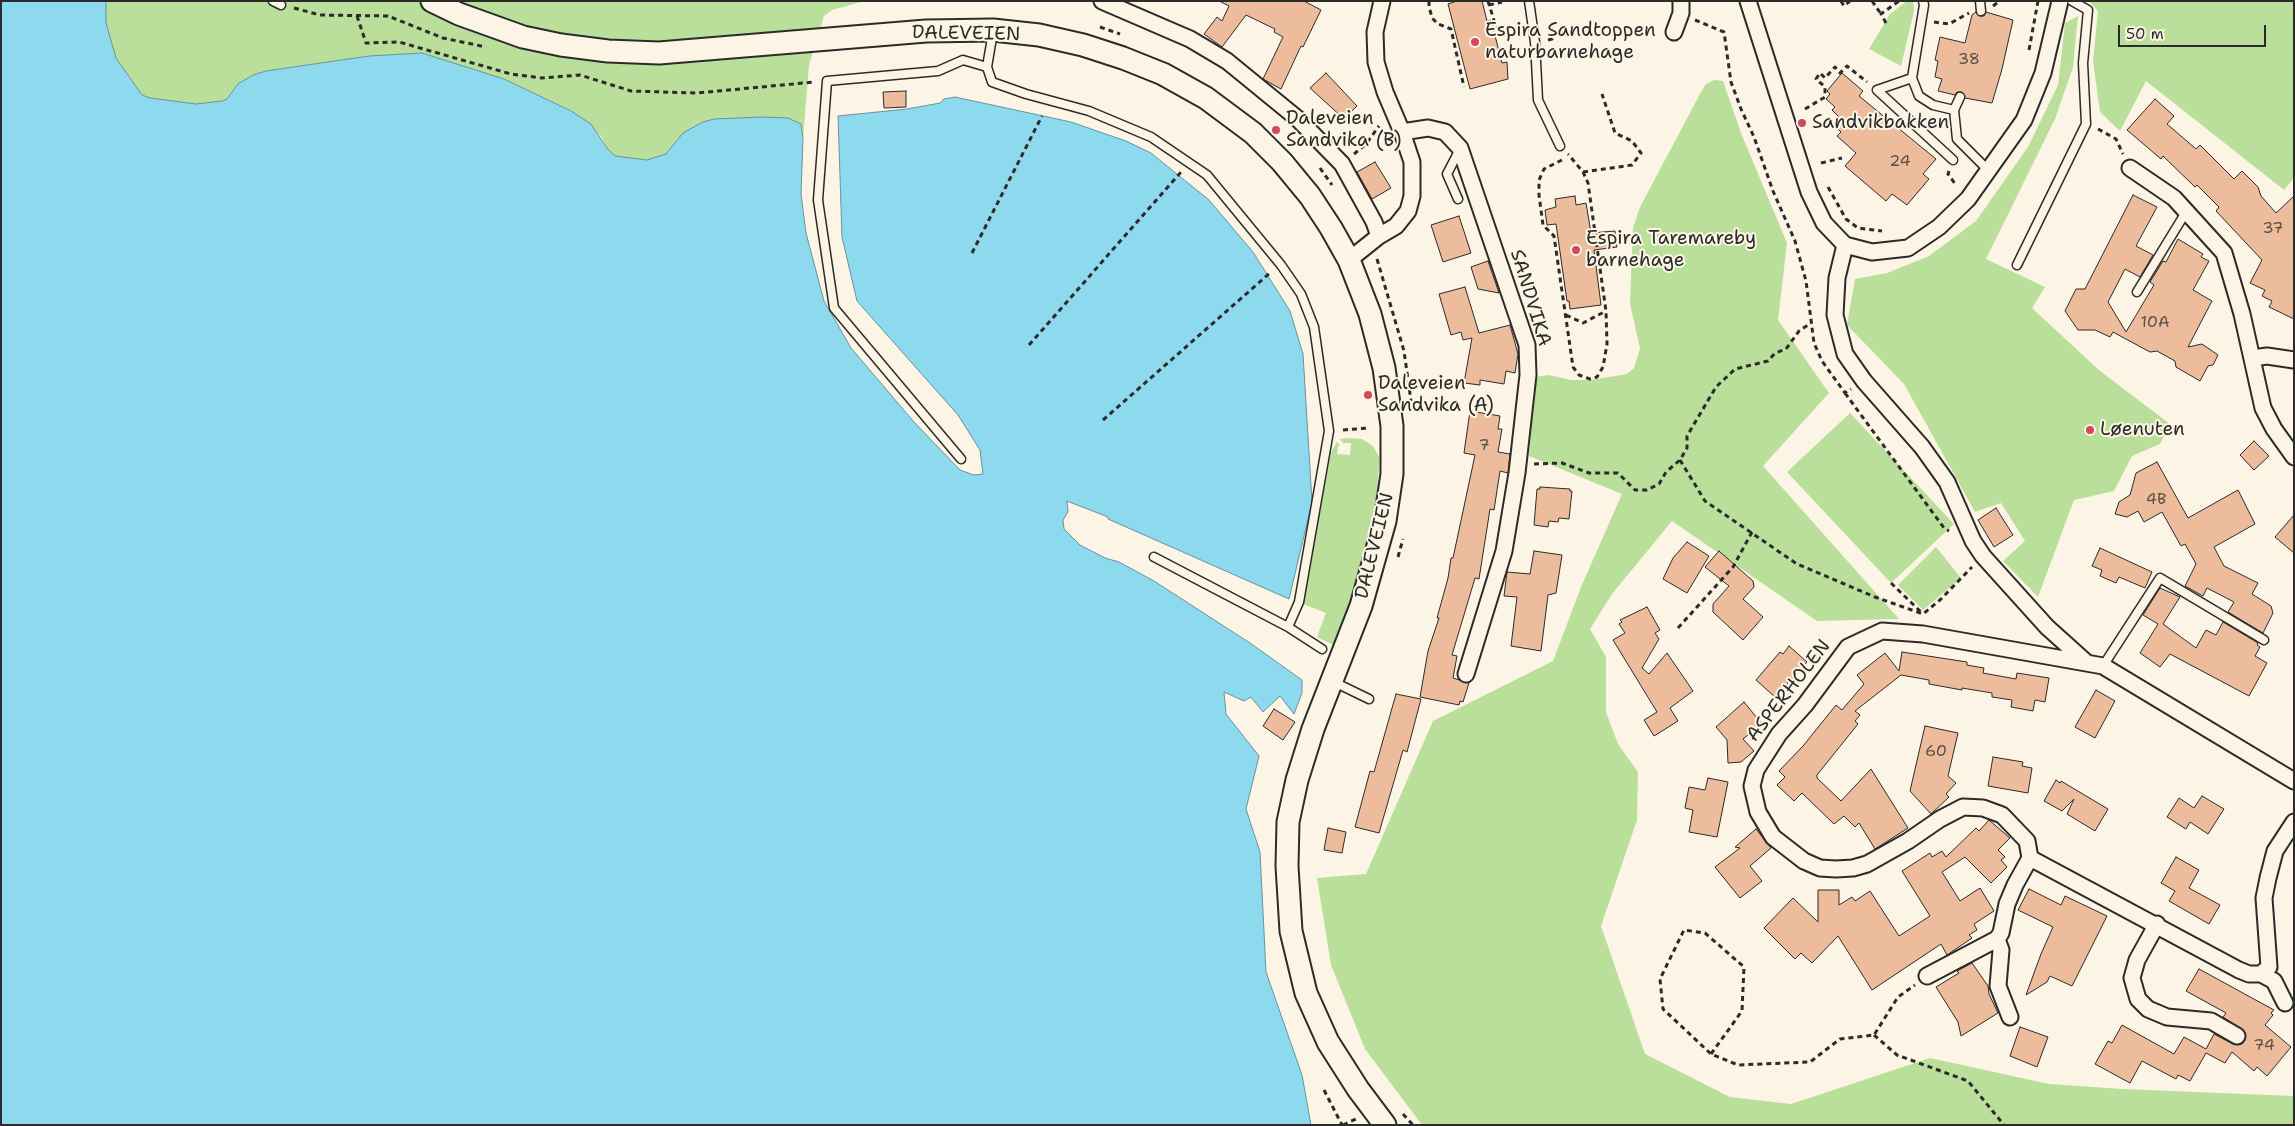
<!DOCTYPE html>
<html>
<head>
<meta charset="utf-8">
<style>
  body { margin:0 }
  #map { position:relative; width:2295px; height:1126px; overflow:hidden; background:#fcf5e5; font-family:"Shantell Sans",sans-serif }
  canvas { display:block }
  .frame { position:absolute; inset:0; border:2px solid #2b2b2b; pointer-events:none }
  .scale { position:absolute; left:2118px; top:25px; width:148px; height:22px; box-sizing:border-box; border:2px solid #2b2b2b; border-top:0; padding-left:6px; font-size:15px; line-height:18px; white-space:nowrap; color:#2b2b2b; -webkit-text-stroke:4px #fcf5e5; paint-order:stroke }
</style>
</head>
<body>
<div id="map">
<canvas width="2295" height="1126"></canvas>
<div class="frame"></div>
<div class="scale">50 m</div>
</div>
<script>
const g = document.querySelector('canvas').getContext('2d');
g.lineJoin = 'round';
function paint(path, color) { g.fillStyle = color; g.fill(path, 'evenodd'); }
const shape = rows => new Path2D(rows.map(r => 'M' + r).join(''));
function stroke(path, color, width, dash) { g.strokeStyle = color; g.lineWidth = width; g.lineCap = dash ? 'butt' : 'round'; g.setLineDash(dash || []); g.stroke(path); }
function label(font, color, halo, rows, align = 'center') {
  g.font = font + ' "Shantell Sans",sans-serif'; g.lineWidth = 4; g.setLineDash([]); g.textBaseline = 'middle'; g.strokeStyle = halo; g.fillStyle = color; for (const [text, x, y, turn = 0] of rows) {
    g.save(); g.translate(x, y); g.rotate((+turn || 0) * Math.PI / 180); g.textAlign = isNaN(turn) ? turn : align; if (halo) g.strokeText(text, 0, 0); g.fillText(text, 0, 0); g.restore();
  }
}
paint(shape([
  [106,1,947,1,861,2,832,10,824,16,809,65,803,139,801,124,677,139,672,150,667,154,647,160,615,156,607,148,601,136,571,111,504,79,422,53,369,56,266,71,253,75,238,84,227,99,222,101,196,104,149,98,142,95,116,58,106,23],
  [1907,1,1913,1,1914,11,1901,66,1869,49,1890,14],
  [2089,1,2294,1,2294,178,2284,190,2146,81,2120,131,2100,112,2093,61,2098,11],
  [2078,16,2073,67,2055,119,1986,259,2045,287,2032,308,2100,371,2170,424,2160,444,2132,456,2114,491,2074,500,2038,597,2003,561,2025,541,2001,503,1975,512,1904,384,1847,325,1855,279,1887,273,1929,256,1976,221,2028,147,2058,85,2065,23],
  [1714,80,1723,81,1741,133,1787,243,1778,320,1829,393,1763,466,1899,619,1817,621,1672,521,1612,594,1590,629,1606,657,1606,712,1618,744,1638,772,1637,820,1601,926,1645,1054,1730,1097,1791,1104,1930,1058,2049,1084,2123,1089,2294,1096,2294,1125,1422,1125,1365,1049,1331,965,1317,878,1366,874,1433,721,1553,661,1581,587,1622,494,1529,456,1535,377,1549,375,1571,380,1591,380,1627,374,1634,368,1640,348,1630,304,1633,228,1640,207,1701,92,1706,84],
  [1850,413,1954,524,1891,583,1787,472],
  [1348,438,1362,439,1373,446,1379,457,1379,467,1375,516,1362,569,1345,617,1333,645,1317,637,1326,613,1303,604,1331,452,1337,442,1340,445,1338,447,1337,454,1350,455,1351,443,1343,443,1340,439],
  [1936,547,1961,578,1923,610,1898,585]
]), '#badf9a');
const water = shape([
  [1,1,106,1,106,23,116,58,142,95,150,98,196,104,222,101,227,99,238,84,253,75,266,71,369,56,422,53,504,79,571,111,591,124,607,148,615,156,647,160,666,154,683,133,703,122,714,119,761,117,788,118,801,124,803,139,801,194,806,233,824,301,851,348,914,422,960,470,974,475,983,474,980,450,958,415,857,301,842,237,838,116,907,109,940,103,944,99,955,97,1071,122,1126,141,1151,153,1209,200,1253,252,1290,311,1303,354,1312,502,1289,599,1108,519,1108,517,1067,501,1068,512,1063,520,1064,529,1080,545,1105,558,1119,562,1154,581,1250,643,1302,680,1302,693,1294,714,1280,696,1263,712,1251,697,1244,701,1224,692,1226,714,1259,756,1246,809,1260,852,1266,972,1302,1075,1311,1125,1,1125,1,1]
]);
paint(water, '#8dd9ed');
stroke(water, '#66939f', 1);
const building = shape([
  [1219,1,1304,1,1321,10,1303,47,1301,46,1281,89,1263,79,1283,37,1274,32,1275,29,1246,15,1222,47,1204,34,1217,17,1222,21,1229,6,1219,1],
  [1457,1,1482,1,1487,21,1491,20,1502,63,1507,62,1508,79,1470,89,1448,4,1457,1],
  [1976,12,1979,16,1984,16,1986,12,2013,20,2002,69,1992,103,1965,98,1962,92,1957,92,1955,95,1938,91,1942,79,1935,77,1938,61,1935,60,1940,37,1965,43,1972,15,1976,12],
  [1326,73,1357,106,1344,119,1310,88,1326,73],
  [1842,73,1863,91,1859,96,1936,159,1923,174,1929,179,1907,205,1892,194,1886,201,1845,166,1856,153,1837,136,1841,132,1833,125,1839,117,1832,110,1835,107,1826,99,1830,94,1827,91,1842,73],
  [906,91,906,107,884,108,883,92,906,91],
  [2155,99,2174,116,2167,124,2196,149,2200,145,2234,179,2242,171,2258,187,2261,196,2276,213,2294,196,2294,319,2269,307,2272,301,2262,296,2265,290,2250,283,2262,260,2216,211,2219,207,2197,185,2195,187,2163,156,2161,159,2127,130,2155,99],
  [1375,162,1391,188,1372,199,1357,172,1375,162],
  [2133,195,2157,207,2136,246,2153,255,2140,277,2125,269,2108,302,2126,332,2154,285,2150,282,2163,261,2166,262,2178,239,2203,254,2201,257,2209,261,2193,290,2212,301,2188,347,2202,344,2218,355,2213,365,2208,366,2200,381,2176,367,2175,361,2157,351,2150,352,2113,332,2110,337,2095,330,2078,330,2065,311,2076,289,2085,289,2133,195],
  [1575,196,1576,205,1586,203,1591,233,1615,231,1617,247,1594,250,1601,305,1570,309,1569,301,1567,301,1556,224,1547,225,1545,210,1556,207,1555,199,1575,196],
  [1459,216,1471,253,1443,262,1431,225,1459,216],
  [1488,261,1497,287,1499,293,1478,289,1471,267,1488,261],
  [1465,287,1479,333,1510,325,1518,354,1515,373,1506,371,1504,384,1480,380,1480,385,1464,383,1472,338,1463,340,1461,332,1451,335,1439,294,1465,287],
  [1470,411,1500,416,1498,429,1502,429,1498,452,1510,454,1508,473,1500,471,1494,510,1490,509,1479,579,1475,578,1452,655,1457,656,1453,678,1469,683,1463,702,1460,701,1459,705,1420,697,1428,651,1439,618,1437,618,1448,578,1451,558,1453,558,1475,455,1464,453,1470,411],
  [2254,441,2269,456,2254,470,2240,455,2254,441],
  [2157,462,2188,518,2238,490,2255,524,2214,547,2224,566,2258,583,2252,594,2271,606,2273,613,2263,633,2228,612,2234,602,2207,588,2203,596,2185,586,2196,564,2185,544,2181,546,2162,512,2144,522,2138,511,2127,517,2115,514,2119,502,2130,495,2136,473,2157,462],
  [1540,487,1570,489,1570,491,1572,491,1569,519,1559,518,1558,522,1549,521,1548,527,1534,525,1537,489,1540,489,1540,487],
  [1996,508,2013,535,1994,547,1978,520,1996,508],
  [2294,515,2294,553,2275,537,2294,515],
  [1687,542,1709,556,1687,593,1663,579,1673,558,1687,542],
  [2100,548,2152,572,2145,588,2119,577,2116,583,2100,576,2102,570,2092,566,2100,548],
  [1534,551,1562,555,1556,593,1548,595,1541,651,1511,646,1517,597,1504,596,1507,572,1530,574,1534,551],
  [1719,551,1753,581,1754,587,1743,599,1763,617,1743,640,1713,612,1713,604,1729,586,1705,567,1719,551],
  [2160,588,2180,597,2163,624,2196,648,2206,630,2216,635,2223,622,2258,643,2257,645,2260,647,2255,656,2267,663,2249,696,2170,654,2160,667,2140,653,2158,624,2143,615,2160,588],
  [1647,607,1660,630,1655,633,1659,639,1642,668,1649,674,1667,653,1693,691,1670,708,1678,721,1654,736,1644,720,1657,712,1613,640,1625,633,1619,624,1622,622,1620,620,1647,607],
  [1789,646,1807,662,1775,697,1756,680,1780,652,1783,654,1789,646],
  [1902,652,1967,662,1967,665,1984,668,1983,673,2016,679,2017,673,2049,678,2045,702,2035,700,2033,711,2011,707,2012,700,1992,697,1992,693,1962,688,1962,690,1929,684,1929,680,1901,675,1855,711,1860,715,1855,721,1858,724,1817,775,1817,778,1841,801,1871,769,1908,828,1875,849,1859,823,1855,827,1844,816,1834,824,1802,793,1794,801,1777,785,1785,777,1779,771,1803,746,1836,705,1842,710,1864,684,1857,675,1885,653,1899,671,1902,652],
  [2096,690,2115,701,2095,738,2075,727,2096,690],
  [1396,694,1421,699,1407,752,1403,750,1379,833,1355,827,1370,771,1374,772,1396,694],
  [1744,702,1762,724,1743,739,1754,751,1741,762,1728,763,1727,740,1716,727,1744,702],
  [1274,709,1295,722,1283,740,1263,726,1274,709],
  [1925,726,1958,733,1948,776,1956,783,1946,794,1949,797,1931,814,1910,791,1925,726],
  [1993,757,2023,762,2022,766,2032,768,2028,793,1988,786,1993,757],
  [1708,778,1728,782,1717,837,1689,832,1693,810,1685,808,1689,787,1705,790,1708,778],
  [2056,780,2060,783,2061,781,2108,809,2095,831,2067,814,2074,799,2062,811,2044,801,2056,780],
  [2202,796,2224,809,2208,834,2190,822,2186,829,2167,817,2179,798,2194,808,2202,796],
  [1989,820,2010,838,1998,850,2005,857,2001,860,2007,867,1991,883,1965,857,1942,872,1960,901,1980,888,1994,911,1974,924,1977,930,1969,935,1972,938,1947,955,1941,944,1872,990,1838,936,1812,963,1801,953,1795,959,1764,928,1793,898,1818,922,1818,890,1839,890,1839,905,1852,897,1855,901,1870,891,1899,936,1930,916,1902,871,1930,853,1932,857,1942,851,1946,857,1976,828,1979,831,1989,820],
  [1328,828,1346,832,1342,853,1324,850,1328,828],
  [1756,829,1771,848,1750,866,1762,881,1740,898,1715,867,1740,848,1735,847,1756,829],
  [2176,857,2199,870,2189,888,2220,905,2209,924,2169,901,2175,891,2161,883,2176,857],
  [2029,889,2061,905,2065,896,2107,916,2072,986,2050,976,2047,982,2026,995,2041,954,2053,927,2018,910,2029,889],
  [1972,963,1988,986,1989,994,1998,1013,1961,1036,1958,1022,1936,987,1959,973,1957,971,1972,963],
  [2199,969,2274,1010,2271,1013,2273,1015,2265,1025,2291,1047,2267,1076,2257,1067,2254,1071,2232,1052,2225,1063,2206,1053,2190,1081,2178,1075,2176,1079,2142,1061,2130,1083,2095,1064,2108,1041,2112,1043,2122,1025,2174,1054,2184,1037,2206,1049,2214,1034,2233,1044,2242,1044,2245,1040,2245,1032,2223,1017,2226,1013,2186,991,2199,969],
  [2020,1027,2048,1037,2037,1067,2010,1056,2020,1027]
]);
paint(building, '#ecbc9c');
stroke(building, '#2b2b2b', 1);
const service = shape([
  [273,1,281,5],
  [1529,1,1535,42,1538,100,1560,146],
  [1980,1,1981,11],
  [993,32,987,67,992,82,1026,94,1089,111,1151,137,1207,175,1281,265,1301,294,1314,327,1329,431,1299,602,1288,627],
  [1912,78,1924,5,1923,1],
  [1960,97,1954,110,1957,139,1989,171],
  [1953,160,1877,90,1912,78,1919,96,1933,105,1954,110],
  [1458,199,1447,174,1460,149],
  [2017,265,2086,124,2083,63,2088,10,2072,1],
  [2137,292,2186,212],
  [961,459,834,308,818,200,827,81,938,71,963,60,987,67],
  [1154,557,1288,627,1322,649],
  [2103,666,2160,578,2264,640],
  [1334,682,1369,699]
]);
const minor = shape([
  [1102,1,1190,39,1227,61,1298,119,1342,164,1374,222,1379,236],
  [1748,1,1809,192,1824,223,1845,245,1872,252,1908,248,1939,227,1968,199,2024,120,2043,73,2060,1],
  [1674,32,1681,13,1681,1],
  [1402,132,1428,128,1445,132,1460,148,1527,345,1528,375,1517,473,1504,551,1466,674],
  [2130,168,2174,198,2224,253,2242,314,2263,408,2274,429,2294,457],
  [1845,245,1837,278,1835,315,1845,354,1864,381,1922,447,1947,482,1973,541,1983,556,2047,627,2087,663],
  [1349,260,1379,236,1396,226,1408,211,1412,196,1412,162,1402,132,1385,92,1376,62,1375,32,1382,1],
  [2253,358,2267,356,2294,360],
  [2030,858,2239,970,2249,974,2261,974,2269,967,2264,898,2268,878,2275,851,2294,822],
  [2157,924,2137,960,2132,978,2138,999,2148,1009,2167,1017,2211,1021,2237,1036],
  [2261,974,2274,981,2285,1003],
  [1927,976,1997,939],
  [2010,1017,1998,986,2001,950,1997,939,2001,933,2007,904,2015,885,2030,858,2027,841,2002,815,1983,808,1963,807,1940,819,1908,841,1867,864,1853,868,1836,869,1820,868,1804,861,1773,837,1758,812,1752,786,1756,770,1779,734,1805,705,1848,647,1882,631,1923,634,2103,666,2294,781]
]);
const secondary = shape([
  [432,1,459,14,523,37,561,45,608,51,659,53,926,31,993,30,1039,35,1083,45,1123,58,1163,74,1206,98,1253,133,1282,162,1310,196,1331,228,1349,260,1370,314,1384,368,1392,426,1392,474,1385,521,1361,606,1313,729,1297,780,1288,822,1287,866,1291,931,1306,993,1328,1042,1358,1089,1385,1125]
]);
stroke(service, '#2b2b2b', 11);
stroke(minor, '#2b2b2b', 19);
stroke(secondary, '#2b2b2b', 25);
stroke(shape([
  [1429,1,1429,6,1432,18,1438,24,1451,29,1464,87],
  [1488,1,1497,30],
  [1841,1,1844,6,1850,1],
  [1872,1,1881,14],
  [1489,5,1502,2],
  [1993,6,2000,1],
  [294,8,320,15,388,16,443,38,486,47],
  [357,16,366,43,399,42,511,74,542,78,580,75,631,91,697,93,814,82],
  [1695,20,1724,32,1731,82,1741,109,1754,137,1773,191,1795,241,1806,281,1814,343,1822,361,1845,393,1851,389],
  [1934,22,1949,24,1969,13],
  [1886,23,1881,14,1899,1],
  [1100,27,1120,34],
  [1548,40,1552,39,1560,28],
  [2029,50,2038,1],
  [1805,109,1825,97,1825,87,1816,79,1820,73,1825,78,1835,67,1840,73,1847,66,1867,82],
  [2098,129,2116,139,2123,154],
  [1354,154,1366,144,1379,126],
  [1562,160,1544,169,1539,180,1539,195,1543,225,1554,236,1573,367,1579,375,1590,379,1597,377,1603,367,1607,344,1606,311,1588,183,1583,172,1568,154],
  [1821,163,1842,158],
  [1320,168,1332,185],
  [1949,171,1948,174,1956,185],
  [1583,172,1632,165,1641,153,1632,141,1615,133,1602,94],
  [1828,187,1846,219,1858,228,1882,231],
  [972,253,1042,116],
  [1377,259,1404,351,1411,401],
  [1566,315,1583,323,1606,311],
  [1029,345,1181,172],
  [1845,393,1944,528,1949,531],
  [1103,420,1271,272],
  [1343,430,1368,428],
  [1680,460,1705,501,1797,564,1875,597,1923,614,1941,599,1972,567],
  [1534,464,1562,463,1589,473,1618,473,1635,490,1647,490,1659,484,1666,472,1680,460,1687,448,1687,436,1716,387,1735,369,1768,361,1775,353,1786,349,1799,331,1811,323],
  [1398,557,1403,539],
  [1891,583,1921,612],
  [1678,628,1733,567,1752,532],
  [1874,1035,1897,1055,1968,1081,2004,1125],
  [1711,1054,1742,1011,1744,967,1705,933,1684,930,1660,979,1663,1009,1711,1054,1738,1065,1810,1062,1840,1039,1874,1035,1898,997,1915,985],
  [1324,1090,1342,1125],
  [1403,1114,1413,1125],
  [1343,1125,1356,1119]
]), '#2b2b2b', 3, [5, 4]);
stroke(service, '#fcf5e5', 8);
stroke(minor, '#fcf5e5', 15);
stroke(secondary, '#fcf5e5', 21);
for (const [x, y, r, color] of [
  [1475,42,5,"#d1495b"],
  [1802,123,5,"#d1495b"],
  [1276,130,5,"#d1495b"],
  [1576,250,5,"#d1495b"],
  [1368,395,5,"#d1495b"],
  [2090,430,5,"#d1495b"]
]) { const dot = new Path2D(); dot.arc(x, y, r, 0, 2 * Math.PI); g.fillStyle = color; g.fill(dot); stroke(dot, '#fcf5e5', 2); }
label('16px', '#5b4f47', null, [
  ["38",1969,60],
  ["24",1900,162],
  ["37",2273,229],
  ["10A",2155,323],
  ["7",1484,446],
  ["4B",2156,500],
  ["60",1936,752],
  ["74",2264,1046]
]);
label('19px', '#2b2b2b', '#fcf5e5', [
  ["Espira Sandtoppen",1485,31],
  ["naturbarnehage",1485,53],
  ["Daleveien",1286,119],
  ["Sandvika (B)",1286,141],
  ["Sandvikbakken",1812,123],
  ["Espira Taremareby",1586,239],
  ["barnehage",1586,261],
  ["Daleveien",1378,384],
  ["Sandvika (A)",1378,406],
  ["Løenuten",2100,430]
], 'left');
label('19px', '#2b2b2b', '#fcf5e5', [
  ["DALEVEIEN",966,34,1],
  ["SANDVIKA",1530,298,73],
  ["DALEVEIEN",1375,546,-76],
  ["ASPERHOLEN",1789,691,-52]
]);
</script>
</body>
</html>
